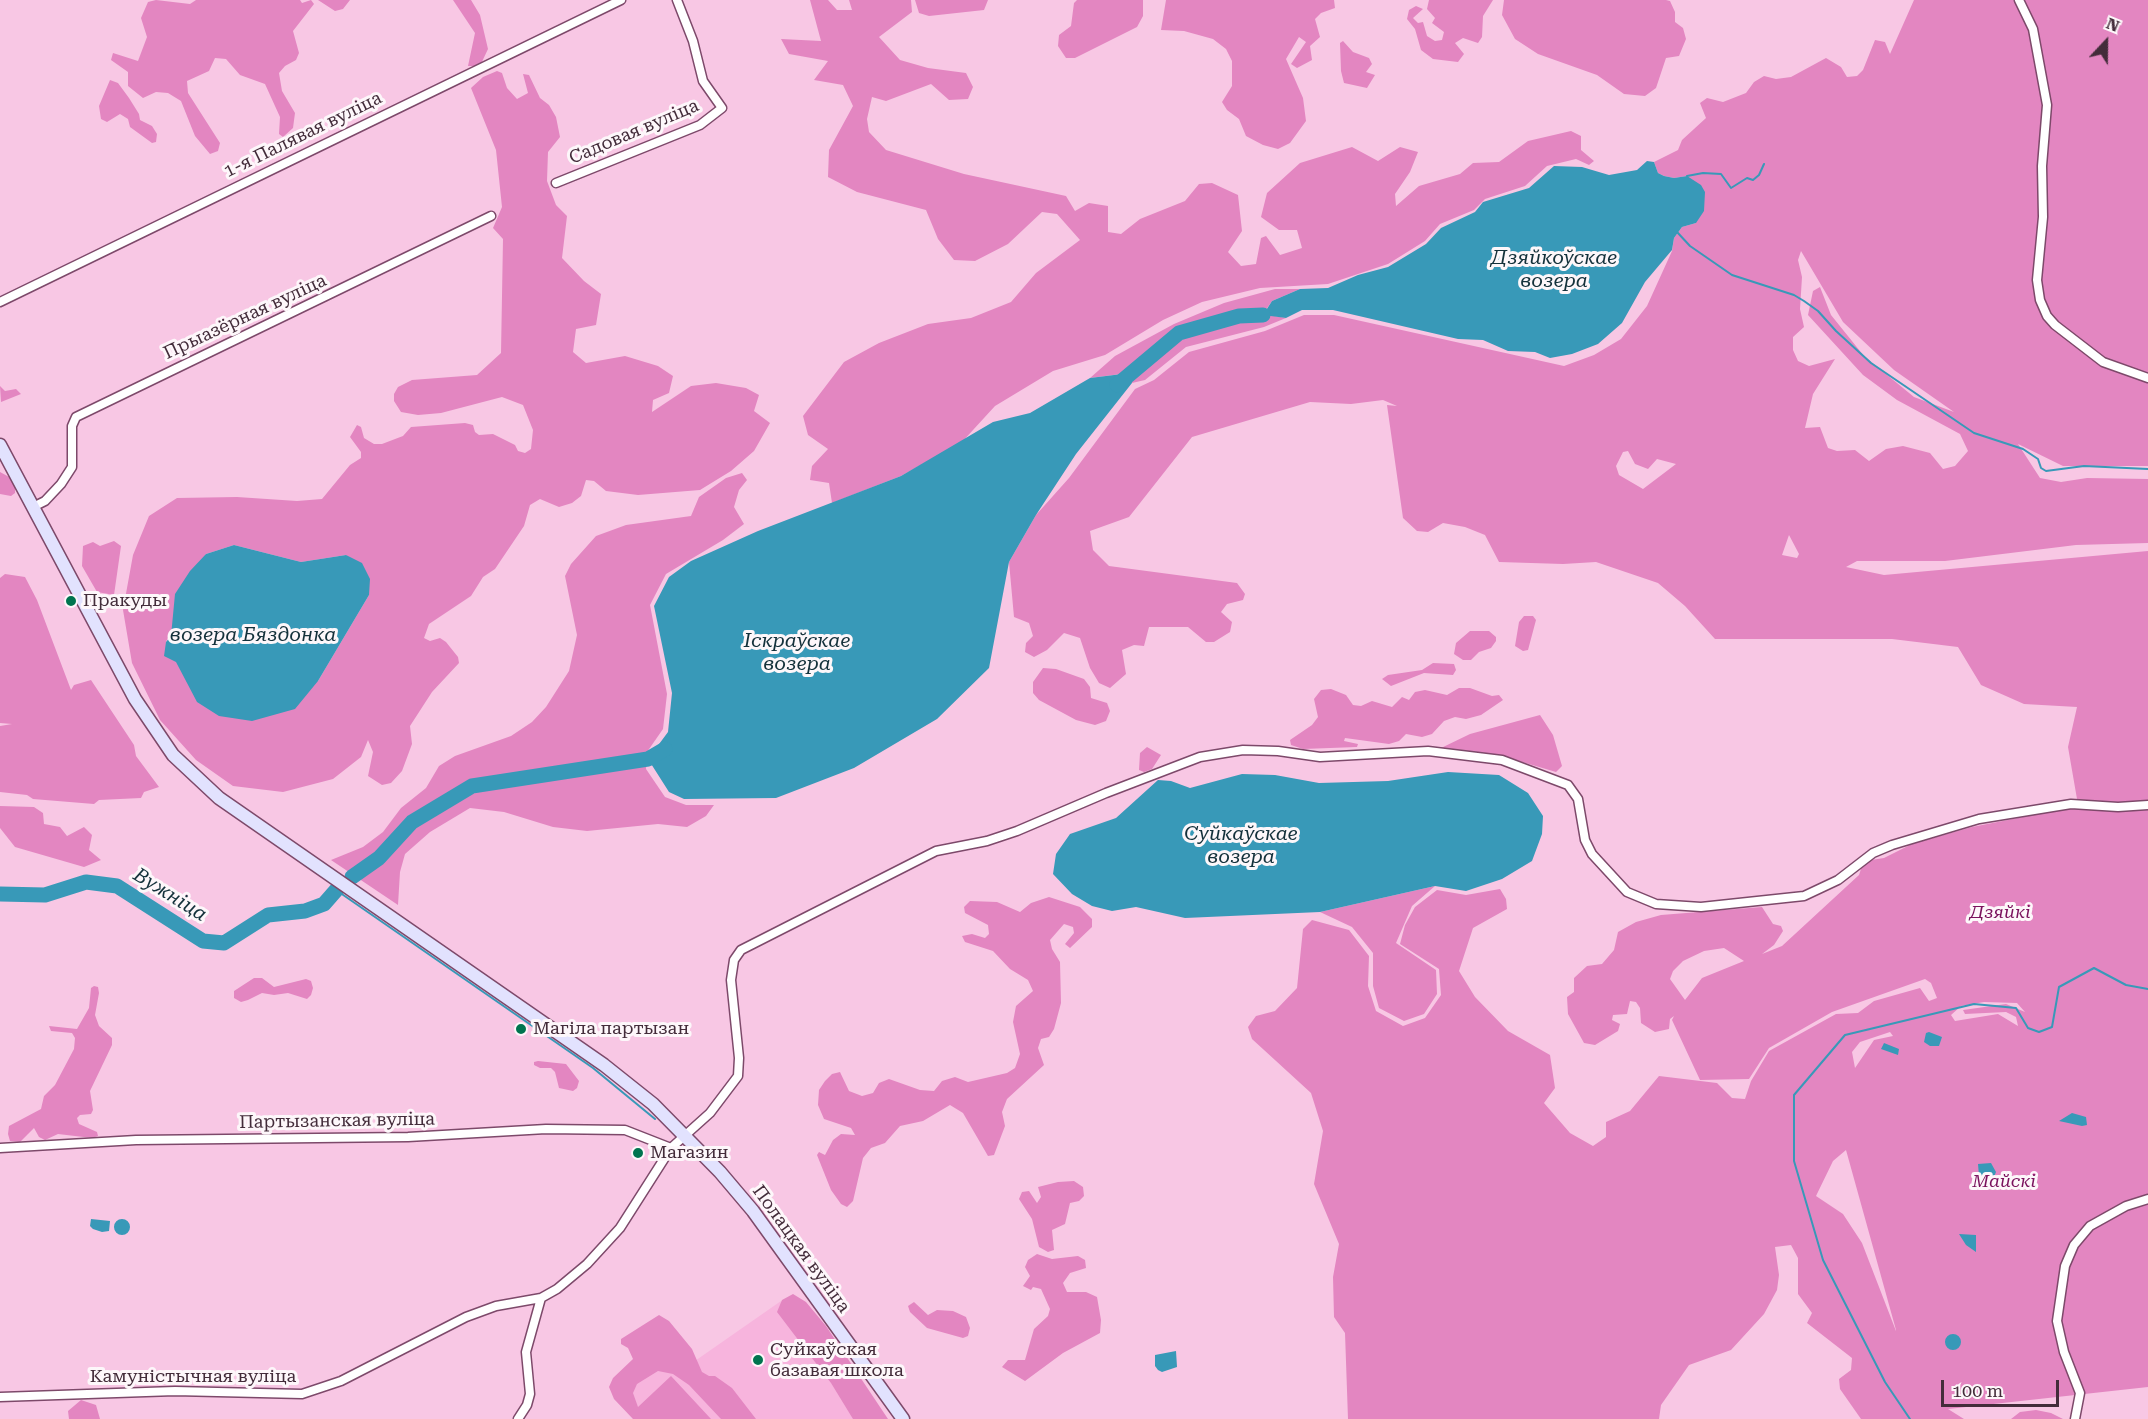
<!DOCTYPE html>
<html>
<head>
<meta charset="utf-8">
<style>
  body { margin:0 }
  #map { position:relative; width:2148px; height:1419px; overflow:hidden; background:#f8c7e4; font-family:"Roboto Serif",serif }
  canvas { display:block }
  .north { position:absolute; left:2076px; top:12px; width:60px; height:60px; -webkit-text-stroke:4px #fdf7fa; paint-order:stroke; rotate:22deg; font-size:16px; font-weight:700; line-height:24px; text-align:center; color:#432c3a }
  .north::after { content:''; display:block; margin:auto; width:21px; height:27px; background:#432c3a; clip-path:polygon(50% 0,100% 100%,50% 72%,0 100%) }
  .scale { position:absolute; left:1941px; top:1380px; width:118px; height:27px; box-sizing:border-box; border:3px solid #432c3a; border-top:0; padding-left:8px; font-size:18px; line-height:21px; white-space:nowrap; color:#432c3a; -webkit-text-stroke:4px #fdf7fa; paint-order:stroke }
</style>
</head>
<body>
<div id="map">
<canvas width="2148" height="1419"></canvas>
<div class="north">N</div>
<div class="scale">100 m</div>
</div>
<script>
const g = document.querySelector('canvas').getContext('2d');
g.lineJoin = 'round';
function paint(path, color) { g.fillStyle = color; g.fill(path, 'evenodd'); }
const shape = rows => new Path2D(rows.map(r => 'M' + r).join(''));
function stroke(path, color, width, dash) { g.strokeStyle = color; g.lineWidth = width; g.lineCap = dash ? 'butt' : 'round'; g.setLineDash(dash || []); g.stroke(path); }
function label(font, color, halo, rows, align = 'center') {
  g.font = font + ' "Roboto Serif",serif'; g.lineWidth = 6; g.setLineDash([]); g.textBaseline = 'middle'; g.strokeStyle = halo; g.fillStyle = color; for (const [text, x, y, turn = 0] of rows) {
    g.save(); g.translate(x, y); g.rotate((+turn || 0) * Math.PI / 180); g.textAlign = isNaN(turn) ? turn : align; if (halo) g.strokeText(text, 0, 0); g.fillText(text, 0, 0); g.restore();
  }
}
paint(shape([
  [781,1301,857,1419,638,1419,613,1393,664,1350,682,1370]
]), '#f7b4dd');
paint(shape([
  [156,0,190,4,196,0,300,0,302,3,311,0,314,4,293,31,299,53,296,60,285,66,279,73,282,91,295,113,293,128,283,137,279,134,280,117,265,84,240,75,226,59,215,58,209,71,187,81,188,93,220,143,218,151,210,154,195,136,181,101,168,93,156,92,143,98,128,86,128,72,111,60,113,53,138,61,147,37,141,18,148,2],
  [318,0,350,0,343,9,335,11],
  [453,0,471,0,480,15,488,49,480,66,468,66,475,33],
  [810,0,828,0,837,10,852,10,849,0,911,0,912,12,879,37,900,60,928,68,966,73,973,87,968,99,949,100,931,84,886,101,872,97,867,119,869,132,886,150,964,174,1066,196,1075,211,1089,203,1108,206,1108,232,1121,234,1140,219,1185,201,1199,184,1212,183,1238,195,1242,231,1228,252,1241,266,1256,264,1261,238,1266,236,1280,255,1302,248,1297,230,1279,230,1261,217,1267,193,1300,163,1352,147,1378,161,1400,147,1418,152,1410,172,1395,194,1396,206,1419,186,1460,174,1473,163,1499,162,1528,141,1571,131,1581,136,1581,150,1594,161,1589,165,1576,159,1547,166,1525,186,1485,199,1474,210,1440,224,1425,241,1388,264,1328,284,1260,288,1202,302,1163,320,1105,355,1053,371,995,406,962,442,901,476,832,503,829,483,810,480,812,466,828,449,808,435,803,416,844,362,879,343,928,324,971,318,1011,302,1036,273,1080,240,1057,214,1042,212,1008,244,975,261,954,260,938,239,926,210,857,192,828,177,829,150,853,106,843,85,814,80,828,61,789,54,781,39,821,41],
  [915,0,988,0,984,10,929,16,919,13],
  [1077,0,1143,0,1143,16,1137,27,1075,58,1066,58,1058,46,1059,35,1071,26,1074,3],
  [1166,0,1334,0,1335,8,1321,13,1315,19,1320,37,1310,46,1312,60,1297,68,1291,64,1306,42,1299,37,1286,59,1303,98,1306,121,1290,143,1278,149,1263,145,1246,136,1239,119,1227,110,1222,102,1232,86,1232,61,1226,49,1213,39,1184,31,1161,30],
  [1429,0,1493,0,1483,16,1482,37,1478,43,1463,38,1455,43,1464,54,1458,62,1433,59,1421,50,1415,29,1407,19,1409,10,1416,6,1423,9,1413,18,1418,23,1423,22,1427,36,1435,41,1442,40,1444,32,1432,23,1435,18,1427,9],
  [1504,0,1666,0,1670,1,1675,12,1675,22,1683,28,1686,39,1679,56,1666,58,1656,88,1645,96,1624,94,1597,75,1538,54,1515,39,1502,15],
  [1914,0,2148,0,2148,466,2063,466,2018,444,2040,478,2061,482,2087,478,2148,479,2148,543,2076,545,1945,561,1857,561,1846,567,1884,575,2148,551,2148,1387,1948,1409,1964,1419,1861,1419,1840,1389,1839,1379,1851,1370,1852,1358,1807,1323,1812,1313,1798,1294,1798,1258,1791,1245,1775,1247,1779,1275,1777,1290,1764,1314,1731,1350,1689,1365,1661,1405,1659,1419,1348,1419,1345,1333,1334,1317,1333,1277,1339,1244,1314,1184,1323,1131,1311,1093,1252,1039,1248,1027,1256,1016,1275,1011,1297,988,1303,929,1312,920,1349,930,1369,956,1368,986,1376,1011,1403,1026,1425,1018,1441,995,1439,969,1400,944,1405,925,1415,907,1437,890,1466,895,1500,889,1506,899,1507,909,1473,928,1459,971,1475,997,1508,1031,1550,1055,1555,1088,1544,1103,1570,1133,1593,1146,1606,1137,1606,1122,1630,1111,1659,1076,1717,1083,1732,1098,1745,1099,1751,1081,1769,1051,1836,1014,1858,1013,1874,1001,1920,988,1929,1001,1937,998,1931,983,1925,979,1832,1012,1769,1048,1749,1079,1700,1080,1672,1020,1674,1016,1670,1019,1669,1029,1655,1032,1641,1023,1640,1008,1636,1002,1630,1001,1627,1014,1613,1015,1612,1020,1620,1024,1618,1031,1595,1045,1584,1043,1568,1014,1567,997,1574,992,1574,978,1587,966,1602,964,1614,950,1618,932,1636,922,1661,915,1762,907,1773,924,1781,926,1783,931,1774,945,1762,954,1782,946,1859,875,1861,869,1871,860,1884,858,1912,844,1972,827,2064,809,2077,799,2068,747,2077,707,2024,704,1981,685,1958,647,1892,639,1715,639,1685,606,1658,583,1596,562,1563,564,1499,562,1485,535,1465,527,1443,523,1428,532,1417,531,1403,518,1387,405,1397,406,1383,400,1351,404,1310,402,1192,437,1129,517,1090,531,1093,550,1109,566,1237,583,1245,594,1243,600,1227,604,1221,612,1232,622,1230,632,1214,642,1206,642,1188,627,1149,627,1144,646,1134,645,1122,650,1126,674,1110,688,1099,683,1090,668,1080,638,1064,633,1047,650,1034,657,1025,652,1026,643,1033,636,1029,623,1014,617,1009,562,1036,515,1069,478,1135,389,1154,380,1189,352,1265,331,1304,315,1334,315,1564,366,1594,355,1621,339,1647,306,1672,251,1674,238,1682,227,1696,223,1687,176,1674,178,1664,176,1658,173,1654,162,1678,150,1682,140,1706,118,1700,103,1707,98,1723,102,1746,93,1754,82,1764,76,1776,79,1791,77,1826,58,1841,67,1847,77,1857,76,1863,70,1875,40,1885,42,1890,54],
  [1801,251,1843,322,1894,370,1954,412,1914,397,1864,356,1831,315,1820,287,1813,291,1808,315,1863,375,1897,400,1960,434,1968,451,1955,466,1943,469,1930,453,1903,446,1886,449,1869,461,1855,450,1837,451,1828,448,1820,427,1805,428,1813,394,1835,359,1809,366,1798,361,1793,350,1793,337,1804,327,1800,309,1802,277,1798,260],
  [1628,451,1635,464,1648,469,1657,459,1676,464,1643,489,1619,475,1616,466,1623,452],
  [1789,535,1799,554,1797,558,1782,555],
  [1724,948,1744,961,1702,978,1685,1000,1670,979,1673,971,1683,961,1704,951],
  [1984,1002,2017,1003,2025,1012,2006,1004,1963,1010,1965,1014,2006,1012,2016,1017,2018,1026,1998,1014,1955,1021,1951,1015,1961,1006],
  [1890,1032,1893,1036,1874,1040,1855,1068,1852,1052,1860,1042],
  [1846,1150,1896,1330,1896,1331,1862,1243,1843,1214,1816,1196,1833,1161],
  [1343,41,1353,52,1369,58,1372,64,1366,72,1375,75,1367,88,1344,83,1341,71,1340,43],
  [497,71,502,73,507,88,517,99,528,93,523,74,529,75,540,98,549,105,556,117,560,137,548,152,547,181,556,205,567,216,562,258,584,281,601,294,596,325,576,329,573,352,586,363,625,356,658,366,673,376,669,393,653,400,652,412,691,386,716,383,746,388,759,395,754,411,770,423,754,451,731,471,700,490,638,495,606,491,594,481,586,480,581,496,572,503,559,507,540,499,530,505,524,526,495,569,483,577,471,596,429,624,424,638,430,641,440,638,446,642,458,657,459,663,432,692,410,726,412,744,402,771,391,783,382,785,368,776,373,752,368,740,361,757,333,779,283,792,233,786,196,760,160,720,132,663,123,610,133,555,149,516,177,498,237,497,297,501,322,499,350,465,361,458,361,452,350,437,357,425,361,427,364,438,374,444,382,444,403,436,411,427,465,423,473,425,475,432,479,435,493,434,515,445,518,451,525,453,531,449,533,430,523,405,502,397,441,413,418,415,401,412,394,401,394,394,398,387,412,380,477,375,501,353,503,239,493,228,502,207,496,150,471,88,483,77],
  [234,545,301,562,346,555,369,595,318,681,186,678,166,642,206,554],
  [110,80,118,83,129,98,139,114,140,120,152,126,157,134,156,142,152,143,130,127,128,119,120,114,107,122,101,119,99,106],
  [1275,289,1300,289,1272,301,1263,314,1286,318,1264,327,1186,347,1145,380,1132,383,1129,373,1090,378,1115,356,1174,324,1224,303],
  [0,386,5,391,16,389,21,394,1,402],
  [0,472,11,478,15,485,15,493,11,496,0,494],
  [742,473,747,480,739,490,734,507,744,524,723,540,666,574,650,605,667,694,663,729,647,752,646,769,665,797,686,805,714,805,706,816,687,827,658,824,587,831,553,827,504,812,470,808,430,832,405,854,400,872,398,905,331,860,363,847,383,832,401,808,426,788,439,766,455,756,511,736,532,722,546,707,569,671,577,635,565,576,571,564,596,536,626,525,691,516,699,497,726,478],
  [114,541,121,546,114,595,97,592,82,566,83,546,93,542,100,546],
  [5,574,25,577,37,600,71,690,74,685,91,680,134,745,136,756,159,787,144,792,141,798,99,800,94,804,33,799,27,795,0,792,0,726,12,724,0,723,0,578],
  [1524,616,1533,616,1536,620,1528,650,1523,651,1515,646,1519,622],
  [1470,631,1489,631,1496,637,1496,641,1491,648,1479,652,1471,660,1463,660,1454,654,1456,643],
  [1433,663,1454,664,1456,670,1453,675,1424,673,1391,686,1382,679,1388,675,1422,670],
  [1043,668,1056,669,1084,679,1090,687,1091,698,1107,703,1110,711,1106,721,1095,725,1076,720,1039,700,1033,693,1033,682],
  [1459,688,1470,688,1492,696,1499,695,1503,700,1481,715,1466,719,1455,717,1444,721,1432,734,1422,737,1406,734,1399,741,1389,744,1345,738,1344,741,1358,744,1357,747,1303,749,1291,745,1290,740,1312,725,1318,717,1314,699,1321,690,1331,689,1346,695,1353,705,1361,706,1372,701,1392,707,1402,697,1409,700,1415,692,1425,690,1447,695],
  [1540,715,1553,735,1562,766,1556,772,1502,756,1439,749,1470,734],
  [1147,747,1161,755,1152,769,1144,772,1139,770,1140,753],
  [0,806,34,807,43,813,44,824,60,827,67,836,84,827,92,835,89,850,101,860,84,867,15,847,0,828],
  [1435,886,1412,906,1396,943,1436,970,1437,994,1424,1014,1404,1021,1379,1008,1373,986,1373,953,1352,927,1320,912],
  [1049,897,1080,907,1092,919,1092,927,1070,948,1065,944,1074,933,1073,927,1064,924,1050,940,1052,949,1060,962,1061,1003,1054,1029,1049,1037,1041,1039,1038,1048,1044,1065,1007,1099,1002,1112,1005,1126,994,1155,988,1156,963,1113,950,1105,923,1121,900,1126,885,1143,871,1148,863,1158,853,1201,847,1207,841,1204,831,1190,817,1155,819,1152,825,1155,833,1140,841,1134,855,1135,851,1128,824,1119,818,1105,819,1090,825,1081,832,1074,840,1072,849,1091,862,1096,873,1093,879,1083,889,1079,920,1090,934,1091,942,1081,955,1077,968,1082,1007,1073,1015,1068,1020,1054,1013,1022,1016,1006,1033,991,1028,980,1010,969,993,951,965,942,962,936,972,934,985,938,989,934,988,925,965,913,964,907,970,901,997,902,1020,912,1031,903],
  [254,978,262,978,274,987,306,979,311,981,313,988,311,995,307,999,288,993,274,995,262,993,248,1000,241,1002,234,998,234,991],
  [94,986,98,987,99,993,95,1015,99,1026,112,1038,112,1045,90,1091,93,1110,91,1114,80,1115,77,1118,79,1124,97,1132,98,1136,92,1138,58,1134,45,1140,39,1137,34,1128,20,1142,10,1141,8,1134,9,1126,41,1109,44,1096,55,1085,74,1049,75,1038,72,1033,51,1031,49,1026,77,1029,89,1008,91,988],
  [538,1061,566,1064,579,1081,577,1088,573,1091,559,1088,555,1072,551,1068,540,1068,534,1065,534,1062],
  [1074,1181,1083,1187,1084,1196,1079,1201,1070,1203,1065,1224,1052,1230,1054,1250,1048,1252,1039,1247,1032,1219,1019,1199,1022,1192,1029,1191,1037,1203,1041,1197,1038,1187,1058,1182],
  [1037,1254,1052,1259,1078,1256,1085,1260,1086,1268,1070,1273,1063,1283,1067,1292,1086,1292,1097,1297,1101,1320,1100,1333,1063,1353,1025,1381,1002,1367,1008,1360,1025,1360,1034,1329,1048,1316,1050,1309,1041,1289,1033,1287,1031,1290,1023,1286,1030,1276,1025,1267,1028,1260],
  [793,1294,806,1302,826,1326,888,1419,853,1419,831,1383,777,1312,782,1300],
  [914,1302,928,1315,937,1310,953,1311,966,1317,970,1328,968,1336,963,1338,927,1328,910,1312,908,1306],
  [659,1315,669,1321,692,1349,702,1372,709,1376,715,1376,732,1388,756,1419,721,1419,689,1385,673,1374,658,1371,637,1384,633,1393,638,1407,671,1376,711,1419,633,1419,614,1399,609,1387,613,1378,633,1359,628,1348,621,1344,621,1339],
  [81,1400,96,1405,100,1419,69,1419,68,1411],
  [2036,1410,2051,1413,2063,1419,2011,1419,2020,1412]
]), '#e386c1');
paint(shape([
  [1647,161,1654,162,1658,173,1664,176,1674,178,1687,176,1701,185,1705,192,1704,211,1696,223,1682,227,1674,238,1672,250,1645,282,1622,323,1598,344,1572,354,1550,358,1535,352,1508,351,1483,340,1458,339,1333,310,1302,310,1286,318,1263,315,1272,301,1300,289,1328,288,1358,275,1388,267,1426,244,1441,228,1475,212,1483,202,1529,188,1554,166,1582,167,1609,175,1637,170],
  [1130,373,1132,383,1076,454,1036,515,1009,562,989,668,937,719,854,768,776,798,684,799,669,792,648,759,668,732,672,693,654,606,669,577,691,561,758,531,901,476,993,422,1030,413,1090,378],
  [234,545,301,562,346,555,362,563,370,579,369,595,318,681,295,709,252,721,219,716,197,702,176,662,164,656,166,642,171,636,175,594,190,571,206,554],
  [1448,772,1499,775,1528,793,1543,816,1542,834,1532,861,1502,879,1466,891,1435,886,1320,912,1185,918,1136,907,1112,911,1092,906,1072,894,1053,874,1056,854,1070,834,1116,818,1158,780,1171,781,1190,788,1242,774,1275,775,1319,783,1388,781],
  [1929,1032,1942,1037,1939,1046,1930,1046,1924,1042,1926,1033],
  [1884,1043,1899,1049,1898,1055,1881,1049],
  [2072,1113,2086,1117,2087,1125,2082,1126,2059,1121],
  [1991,1163,1996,1172,1994,1177,1990,1180,1979,1176,1978,1164],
  [91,1219,110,1221,109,1231,102,1232,93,1229,90,1226],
  '114 1227a8 8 0 1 1 16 0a8 8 0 1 1-16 0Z',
  [1959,1234,1976,1235,1976,1252,1966,1245],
  '1945 1342a8 8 0 1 1 16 0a8 8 0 1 1-16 0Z',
  [1176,1351,1177,1367,1162,1372,1158,1370,1155,1366,1155,1355]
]), '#3899b8');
stroke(shape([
  [1687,176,1703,173,1721,174,1731,188,1747,178,1753,180,1759,175,1764,164],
  [1677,232,1690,246,1732,275,1794,295,1804,301,1818,311,1836,331,1871,363,1974,433,2023,449,2038,459,2041,468,2046,471,2084,466,2148,469],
  [336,890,593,1068,655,1119],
  [1910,1419,1885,1382,1823,1260,1794,1161,1794,1095,1845,1035,1974,1004,2016,1008,2028,1028,2039,1032,2052,1027,2059,987,2094,968,2126,985,2148,989]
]), '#3899b8', 2);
stroke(shape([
  [1117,385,1179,333,1239,316,1263,315],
  [352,877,379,858,412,822,472,786,648,759,665,749],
  [0,894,45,895,86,882,117,886,203,941,224,943,268,915,305,911,324,904,338,888]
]), '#3899b8', 15);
const minor = shape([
  [2019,0,2033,29,2047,105,2042,166,2043,217,2037,280,2040,300,2047,316,2055,325,2103,362,2148,378],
  [556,183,700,125,722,108,703,81,693,41,677,0],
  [0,302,621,0],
  [33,507,45,501,61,484,72,467,72,426,76,417,491,216],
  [0,1148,136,1140,408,1137,546,1129,625,1130,671,1148],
  [0,1397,175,1391,302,1394,341,1381,466,1317,496,1306,541,1298,557,1289,587,1264,620,1228,671,1148,710,1113,738,1076,739,1058,731,980,734,960,741,950,936,851,987,841,1017,831,1106,793,1200,757,1243,750,1278,751,1320,757,1428,751,1502,760,1568,785,1578,799,1585,840,1592,854,1627,892,1656,904,1701,907,1804,896,1838,880,1873,853,1892,845,1979,819,2071,804,2118,807,2148,805],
  [518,1419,527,1405,530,1394,526,1352,541,1298],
  [2075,1419,2080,1393,2064,1352,2057,1321,2065,1266,2074,1245,2090,1226,2126,1206,2148,1199]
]);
const secondary = shape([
  [0,445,135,699,173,755,219,798,604,1065,653,1104,720,1172,753,1211,903,1419]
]);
stroke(minor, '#7d496a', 11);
stroke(secondary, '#7d496a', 15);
stroke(minor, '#fff', 8);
stroke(secondary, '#e2e2fe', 12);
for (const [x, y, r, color] of [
  [71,601,6,"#00744f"],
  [521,1029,6,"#00744f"],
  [638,1153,6,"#00744f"],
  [758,1360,6,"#00744f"]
]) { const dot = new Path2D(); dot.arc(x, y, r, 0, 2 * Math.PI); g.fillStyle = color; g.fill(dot); stroke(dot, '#fdf7fa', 2); }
label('18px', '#432c3a', '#fdf7fa', [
  ["Садовая вуліца",634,132,-23],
  ["1-я Палявая вуліца",303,135,-26],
  ["Прыазёрная вуліца",245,317,-25],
  ["Партызанская вуліца",337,1121,-1],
  ["Полацкая вуліца",801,1249,54],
  ["Камуністычная вуліца",193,1377]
]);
label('18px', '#432c3a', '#fdf7fa', [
  ["Пракуды",83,601],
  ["Магіла партызан",533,1029],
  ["Магазин",650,1153],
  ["Суйкаўская",770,1350],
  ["базавая школа",770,1371]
], 'left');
label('italic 18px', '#7a115d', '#fdf7fa', [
  ["Дзяйкі",2000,913],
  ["Майскі",2004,1182]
]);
label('italic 20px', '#14313b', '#fdf7fa', [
  ["Дзяйкоўскае",1554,258],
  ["возера",1554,281],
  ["возера Бяздонка",253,635],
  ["Іскраўскае",797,641],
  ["возера",797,664],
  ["Суйкаўскае",1241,834],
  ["возера",1241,857],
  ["Вужніца",170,895,32]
]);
</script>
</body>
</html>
